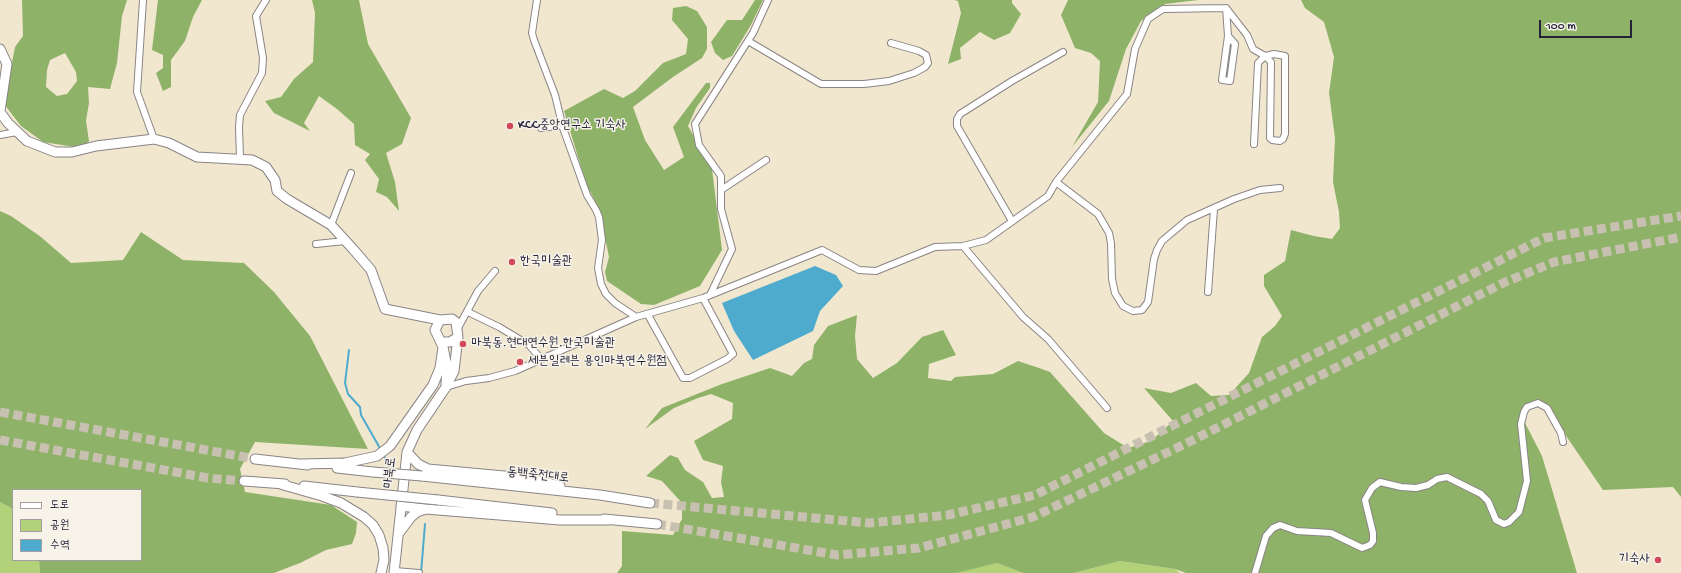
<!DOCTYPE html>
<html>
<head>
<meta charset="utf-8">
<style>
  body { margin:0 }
  #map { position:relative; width:1681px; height:573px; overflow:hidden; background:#f1e7cf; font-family:"Gochi Hand","Poor Story",sans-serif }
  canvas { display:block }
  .legend { position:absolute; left:12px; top:489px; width:130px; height:72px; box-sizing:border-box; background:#f7f3e8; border:1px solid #a29fa3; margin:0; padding:5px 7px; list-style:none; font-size:12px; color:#22223b }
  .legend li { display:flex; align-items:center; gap:8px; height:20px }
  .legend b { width:20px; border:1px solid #a29fa3 }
  .scale { position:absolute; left:1539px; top:20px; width:93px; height:18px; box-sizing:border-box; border:2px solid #22223b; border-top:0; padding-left:5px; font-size:12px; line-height:14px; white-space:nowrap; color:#22223b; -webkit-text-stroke:3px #f7f3e8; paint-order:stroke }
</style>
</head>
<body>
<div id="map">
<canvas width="1681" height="573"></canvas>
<ul class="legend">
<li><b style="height:5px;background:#fff"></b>도로</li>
<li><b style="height:11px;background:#b3d178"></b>공원</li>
<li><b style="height:11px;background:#4eabcd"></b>수역</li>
</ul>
<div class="scale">100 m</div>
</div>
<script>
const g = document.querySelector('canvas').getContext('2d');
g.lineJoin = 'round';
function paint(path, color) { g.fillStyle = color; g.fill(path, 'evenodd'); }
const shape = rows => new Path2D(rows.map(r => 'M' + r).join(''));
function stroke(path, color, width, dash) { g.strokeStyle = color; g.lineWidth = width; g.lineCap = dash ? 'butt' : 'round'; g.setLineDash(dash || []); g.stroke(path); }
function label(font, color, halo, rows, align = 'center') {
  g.font = font + ' "Gochi Hand","Poor Story",sans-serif'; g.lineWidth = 3; g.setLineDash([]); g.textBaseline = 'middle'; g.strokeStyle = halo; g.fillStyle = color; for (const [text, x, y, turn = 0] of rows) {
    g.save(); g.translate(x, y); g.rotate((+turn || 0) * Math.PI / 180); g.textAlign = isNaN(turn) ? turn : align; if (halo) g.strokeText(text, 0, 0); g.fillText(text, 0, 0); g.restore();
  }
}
paint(shape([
  [0,502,13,509,13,560,39,560,40,573,0,573],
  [1120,561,1175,569,1180,573,1074,573],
  [997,563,1023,573,956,573,957,572]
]), '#b3d178');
paint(shape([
  [22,0,127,0,122,16,117,63,110,89,88,87,89,103,86,121,89,141,85,145,75,147,43,142,21,126,4,104,15,47,23,36],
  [65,53,76,72,77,81,67,94,57,96,46,87,47,70,50,60],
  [158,0,202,0,193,17,185,41,171,60,171,87,163,91,156,73,163,68,163,55,152,50],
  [312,0,359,0,368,44,411,118,402,144,386,153,395,182,399,211,387,197,376,192,379,179,365,160,370,154,355,145,354,124,337,109,319,96,304,123,310,131,274,113,265,101,281,97,294,79,313,62,315,13],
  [755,0,763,0,751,25,732,56,723,60,715,53,711,42,727,20,742,20],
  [954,0,1012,0,1012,3,1021,14,1010,33,994,40,980,32,960,48,961,59,948,64,961,13,958,1],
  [1068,0,1198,0,1165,4,1141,21,1126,49,1109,101,1072,147,1098,102,1100,61,1091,53,1075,48,1061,15],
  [1301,0,1681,0,1681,497,1673,487,1603,490,1547,408,1532,404,1522,417,1542,456,1577,573,1186,573,1175,569,1120,561,1074,573,1023,573,997,563,956,573,617,573,622,566,622,531,673,535,682,519,682,503,662,481,646,476,670,455,678,458,685,470,703,482,712,498,724,497,721,482,723,466,703,460,694,441,732,419,733,403,711,394,698,398,674,408,645,429,662,408,722,384,770,368,792,376,804,363,812,359,814,345,828,326,857,315,855,336,857,359,873,378,897,363,922,337,943,330,956,355,929,364,928,378,951,381,955,377,993,374,1018,361,1039,368,1050,372,1104,433,1128,448,1151,441,1173,421,1144,388,1171,393,1196,383,1211,396,1229,395,1249,373,1262,337,1275,326,1282,316,1264,286,1264,275,1285,261,1291,230,1314,236,1332,239,1340,228,1339,212,1333,182,1335,138,1329,93,1334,57,1324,22,1305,8],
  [686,6,697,11,707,27,707,49,702,58,673,77,633,107,645,140,664,170,684,157,673,127,706,83,710,83,710,88,696,108,688,126,712,169,722,250,700,286,654,305,641,304,607,281,605,272,609,257,599,208,587,186,564,111,604,89,623,98,635,91,663,63,686,54,688,39,672,20,673,8],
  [0,211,11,216,41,237,71,263,123,260,141,232,183,260,244,263,274,292,310,336,368,449,255,442,240,469,245,492,331,505,357,522,356,533,352,544,326,550,300,563,274,573,40,573,39,560,141,560,141,490,13,490,13,509,0,502]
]), '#8eb368');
paint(shape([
  [815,266,836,275,843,286,820,311,813,331,753,360,734,331,722,303]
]), '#4eabcd');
stroke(shape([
  [349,350,345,383,348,394,360,407,361,415,381,450],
  [383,454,392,471],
  [421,573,425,524]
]), '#4eabcd', 2);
stroke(shape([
  [0,412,255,459],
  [0,440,208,478,244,481],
  [650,503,870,523,948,515,1035,495,1544,238,1681,216],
  [657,524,837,555,919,548,1033,517,1187,443,1503,283,1554,262,1681,237]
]), '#c8c0b1', 9, [9, 4.5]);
const street = shape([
  [143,0,137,92,154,139],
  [537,0,532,33,534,40,555,95,563,128,587,195,596,210,599,217,602,240,598,268,601,284,606,294,615,303,636,317],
  [1228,36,1235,44,1230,81,1222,80,1228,36,1226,8,1247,35,1253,49,1265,56,1271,62,1270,138,1272,140,1280,141,1283,139,1285,134,1285,56,1274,54,1265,56,1258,63,1254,144],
  [748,41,821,84,864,84,889,81,914,73,925,67,928,63,926,55,919,51,891,43],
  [541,128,563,125],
  [0,135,17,132],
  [240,158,239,127,240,115,262,73,263,58,256,16,266,0],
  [1056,182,1098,214,1109,233,1111,243,1112,279,1115,293,1123,306,1133,311,1142,310,1148,302,1154,259,1157,250,1162,241,1187,220,1234,199,1260,190,1280,188],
  [721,190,766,160],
  [1012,221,957,126,957,119,960,114,1012,81,1063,52],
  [331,225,351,173],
  [316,244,345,241],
  [963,246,1023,317,1048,339,1107,408],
  [1208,292,1214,209],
  [710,295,732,249,721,209,721,176,699,145,695,124,753,33,768,0],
  [468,312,499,327,529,345,541,359],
  [648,315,683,378,690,378,727,359,733,354,703,298],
  [458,328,478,291,495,271],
  [446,387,466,381,489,378,515,371,636,317,703,298,822,250,859,270,876,271,935,247,963,246,986,240,1048,196,1056,182,1127,94,1135,49,1148,19,1163,9,1226,8],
  [395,571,419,573],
  [1255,573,1266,536,1273,528,1280,525,1297,531,1331,533,1362,548,1370,545,1373,541,1373,533,1365,500,1372,488,1380,482,1401,487,1416,488,1428,485,1437,479,1447,477,1481,494,1488,501,1496,520,1504,524,1509,522,1519,512,1527,481,1521,424,1524,412,1527,407,1538,403,1547,408,1561,433,1563,442]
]);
const secondary = shape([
  [0,49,7,64,0,111],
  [0,112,8,123,27,141,55,152,72,152,96,146,154,139,169,143,197,157,252,160,266,167,275,180,277,191,287,199,331,225,353,249,371,270,385,309,440,320],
  [442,342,450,342,458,337,456,322,452,319,440,320,435,330,443,347,447,367,446,384],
  [407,452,418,464,428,469,526,478,560,486],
  [255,459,308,465],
  [302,464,345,463,377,456,390,446,433,385,440,368,443,347],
  [337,468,373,472],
  [422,476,600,495,650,503],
  [244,481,285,484],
  [280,484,322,496,341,503,364,517,373,525,379,535,383,548,384,560,381,573],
  [304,486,357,492],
  [438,500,552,513],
  [401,506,425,509],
  [604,519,657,524],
  [399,533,411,517,417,512,426,509,560,520,609,520],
  [394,573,407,452,417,430,446,387,454,371,458,337]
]);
stroke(street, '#8a8485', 8);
stroke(secondary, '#8a8485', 11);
stroke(street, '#fff', 6);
stroke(secondary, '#fff', 9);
const secondaryBridge = shape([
  [373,472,422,476],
  [357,492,438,500]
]);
stroke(secondaryBridge, '#8a8485', 11, []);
stroke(secondaryBridge, '#fff', 9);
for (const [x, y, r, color] of [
  [510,126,4,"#d1495b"],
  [512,262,4,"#d1495b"],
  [463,344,4,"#d1495b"],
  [520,362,4,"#d1495b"],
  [1658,560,4,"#d1495b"]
]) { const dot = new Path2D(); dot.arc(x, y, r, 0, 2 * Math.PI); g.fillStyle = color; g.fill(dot); stroke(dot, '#f7f3e8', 1.5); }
label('13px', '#22223b', '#f7f3e8', [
  ["KCC중앙연구소 기숙사",518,126],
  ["한국미술관",520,262],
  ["마북동.현대연수원.한국미술관",471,344],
  ["세븐일레븐 용인마북연수원점",528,362],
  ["기숙사",1650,560,"right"]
], 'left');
label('13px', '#22223b', '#f7f3e8', [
  ["마북로",391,473,-83],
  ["동백죽전대로",538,476,6]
]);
</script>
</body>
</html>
